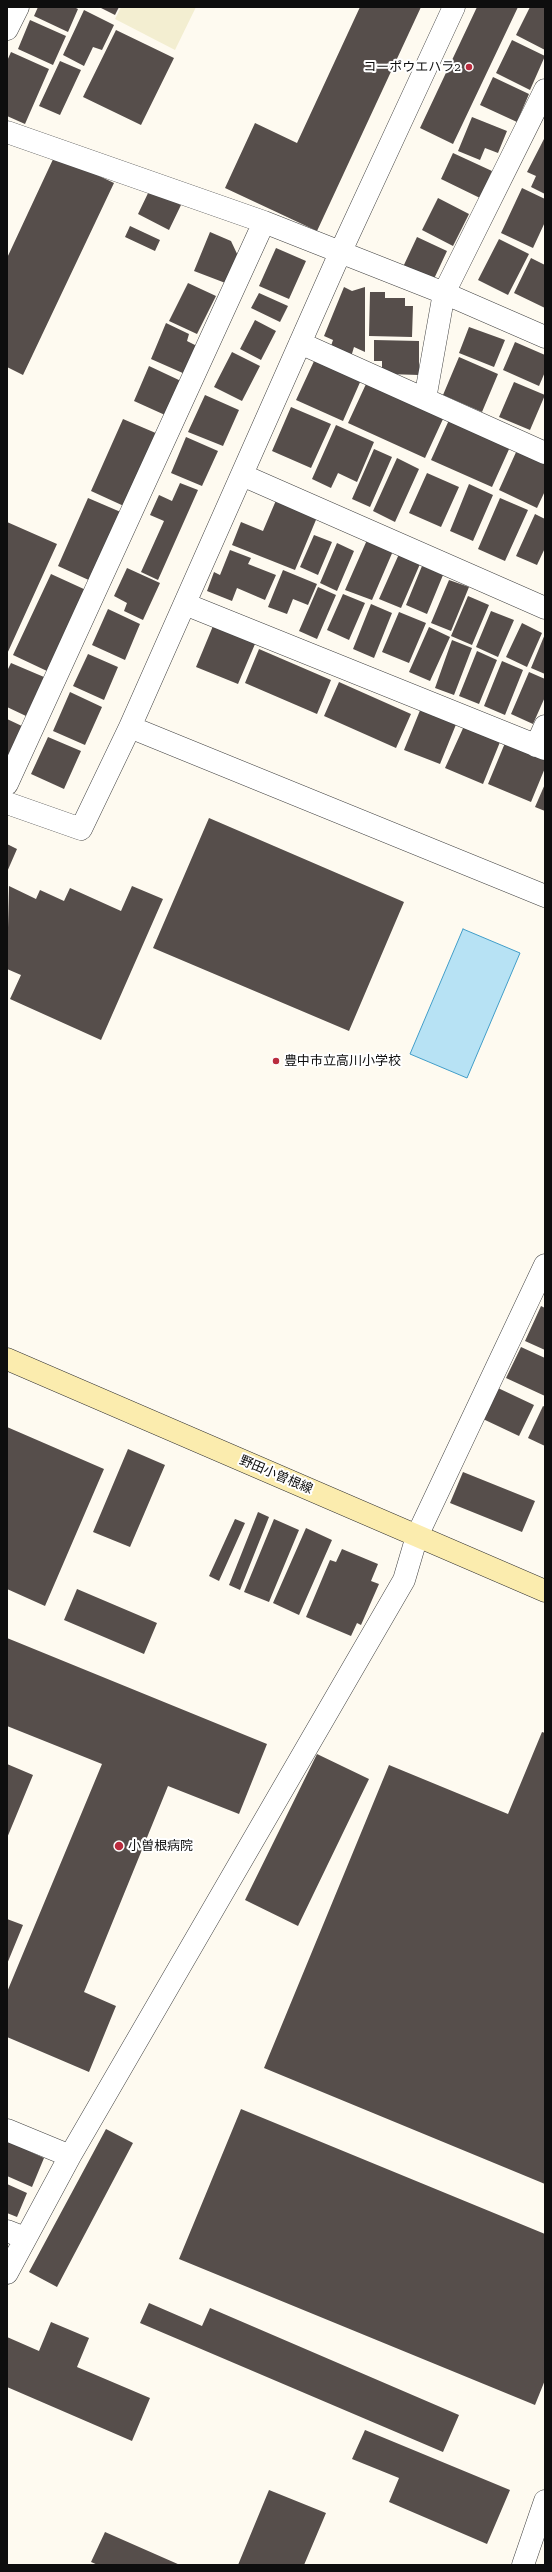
<!DOCTYPE html>
<html>
<head>
<meta charset="utf-8">
<style>
  body { margin:0 }
  #map { position:relative; width:552px; height:2572px; overflow:hidden; background:#fefaf0; font-family:"Zilla Slab",serif }
  canvas { display:block }
  .frame { position:absolute; inset:0; border:8px solid #0e0e0e; pointer-events:none }
</style>
</head>
<body>
<div id="map">
<canvas width="552" height="2572"></canvas>
<div class="frame"></div>
</div>
<script>
const g = document.querySelector('canvas').getContext('2d');
g.lineJoin = 'round';
function paint(path, color) { g.fillStyle = color; g.fill(path, 'evenodd'); }
const shape = rows => new Path2D(rows.map(r => 'M' + r).join(''));
function stroke(path, color, width, dash) { g.strokeStyle = color; g.lineWidth = width; g.lineCap = dash ? 'butt' : 'round'; g.setLineDash(dash || []); g.stroke(path); }
function label(font, color, halo, rows, align = 'center') {
  g.font = font + ' "Zilla Slab","Noto Sans JP",serif'; g.lineWidth = 4; g.setLineDash([]); g.textBaseline = 'middle'; g.strokeStyle = halo; g.fillStyle = color; for (const [text, x, y, turn = 0] of rows) {
    g.save(); g.translate(x, y); g.rotate((+turn || 0) * Math.PI / 180); g.textAlign = isNaN(turn) ? turn : align; if (halo) g.strokeText(text, 0, 0); g.fillText(text, 0, 0); g.restore();
  }
}
paint(shape([
  [121,7,196,7,175,50,115,19]
]), '#f3eed1');
const water = shape([
  [463,929,520,953,467,1078,410,1054,463,929]
]);
paint(water, '#b7e2f4');
stroke(water, '#419dc8', 1);
paint(shape([
  [38,7,74,7,78,9,68,32,34,16],
  [99,7,119,7,115,15],
  [360,7,421,7,317,231,225,188,255,123,297,143],
  [477,7,518,7,453,144,420,128],
  [530,7,545,7,545,50,516,35],
  [84,10,114,25,102,50,93,47,84,66,63,55],
  [30,20,66,36,53,65,18,49],
  [116,30,174,58,141,125,83,97],
  [512,40,545,56,530,90,496,73],
  [11,52,49,69,25,124,7,116,7,61],
  [60,61,81,70,60,115,39,106],
  [493,77,529,94,517,122,480,105],
  [472,117,507,131,498,153,485,148,480,160,458,151],
  [545,137,545,194,531,187,536,176,527,172],
  [453,153,492,171,480,198,441,179],
  [55,155,114,183,23,375,7,367,7,258],
  [522,188,545,199,545,222,533,248,501,233],
  [150,189,181,205,169,230,138,214],
  [438,198,469,214,453,246,422,230],
  [130,226,160,240,155,251,125,237],
  [210,232,231,241,239,258,228,284,194,271],
  [417,237,447,251,433,281,403,267],
  [499,239,529,254,508,295,478,280],
  [276,248,306,261,289,299,259,286],
  [531,258,545,265,545,308,514,293],
  [188,283,216,296,197,334,169,321],
  [344,287,352,291,365,287,365,352,354,347,351,357,330,349,333,340,324,336],
  [370,292,385,292,385,298,405,298,405,306,413,306,412,337,369,336],
  [259,293,288,306,280,322,251,308],
  [255,320,276,331,261,360,240,349],
  [166,323,189,334,187,341,197,346,185,374,151,359],
  [469,327,505,340,494,367,459,353],
  [374,340,419,341,419,375,388,374,388,370,382,370,382,361,374,361],
  [515,342,545,355,545,372,539,386,503,370],
  [232,352,260,366,242,401,214,387],
  [459,357,498,374,482,412,443,395],
  [315,359,361,380,343,421,296,400],
  [149,366,181,381,165,415,134,401],
  [514,382,545,395,530,430,499,417],
  [366,384,443,419,425,458,348,423],
  [205,395,239,410,223,446,188,432],
  [291,407,331,424,311,468,272,451],
  [123,419,158,434,126,507,91,491],
  [449,420,510,447,492,487,431,460],
  [336,425,374,442,357,482,338,473,331,488,312,479],
  [186,437,218,451,202,486,171,473],
  [374,449,392,457,370,507,352,499],
  [517,450,545,463,545,491,537,508,499,490],
  [397,458,419,469,395,522,373,511],
  [427,473,459,487,441,527,409,513],
  [180,483,198,490,158,580,141,572,164,521,150,515,159,495,172,501],
  [469,484,493,495,473,541,450,531],
  [88,498,123,513,93,582,58,566],
  [277,498,318,515,295,570,232,545,241,522,263,531],
  [500,498,528,510,505,561,478,549],
  [535,514,545,519,545,548,537,565,516,556],
  [7,522,57,544,7,654],
  [314,535,332,542,318,575,300,567],
  [367,540,393,551,372,600,345,590],
  [337,543,354,551,337,591,320,583],
  [230,550,251,558,248,564,276,575,265,600,237,588,232,601,207,591,214,572,220,575],
  [399,554,420,564,401,608,379,599],
  [422,566,443,575,427,614,406,605],
  [127,568,160,583,143,620,124,611,127,603,114,596],
  [283,570,317,584,308,605,293,599,287,614,268,607],
  [51,574,86,590,47,671,13,655],
  [449,580,469,587,451,631,431,623],
  [318,587,336,595,317,639,299,631],
  [343,594,365,603,349,640,327,630],
  [468,596,489,605,472,645,451,636],
  [371,604,392,613,374,658,353,649],
  [108,609,140,624,125,660,92,645],
  [491,611,514,620,498,657,476,647],
  [399,612,426,623,409,663,382,652],
  [522,623,542,633,527,667,506,657],
  [213,626,255,644,238,684,196,667],
  [429,627,450,637,430,681,409,672],
  [545,634,545,674,531,668],
  [452,640,472,648,454,695,435,688],
  [259,649,331,680,317,714,245,683],
  [477,651,497,660,479,704,459,696],
  [88,654,118,667,104,700,73,686],
  [502,661,523,670,505,715,484,706],
  [11,663,44,677,26,716,7,707,7,671],
  [529,672,545,679,545,697,533,724,511,714],
  [339,682,411,714,396,748,324,716],
  [70,692,102,707,85,745,53,731],
  [421,708,457,722,440,764,404,750],
  [7,719,24,727,7,766],
  [464,726,500,742,483,784,445,768],
  [48,737,81,751,64,789,31,774],
  [505,743,545,760,545,768,531,802,488,784],
  [545,784,545,811,535,807],
  [209,818,404,902,349,1031,153,948],
  [7,844,17,849,7,872],
  [9,886,36,899,40,890,64,901,70,888,121,911,132,886,163,899,101,1040,10,999,21,975,7,969],
  [541,1306,545,1308,545,1350,525,1341],
  [521,1347,545,1358,545,1396,506,1378],
  [498,1388,534,1405,519,1436,483,1419],
  [543,1406,545,1407,545,1446,528,1438],
  [7,1427,104,1469,45,1606,7,1589],
  [128,1449,165,1465,130,1547,93,1532],
  [463,1472,535,1501,522,1532,450,1503],
  [258,1512,269,1517,240,1590,229,1585],
  [235,1519,245,1523,219,1581,209,1576],
  [274,1519,299,1530,269,1602,244,1592],
  [306,1528,332,1540,299,1615,273,1603],
  [342,1549,378,1564,371,1581,379,1584,361,1625,357,1623,351,1636,306,1617,330,1560,336,1562],
  [77,1589,157,1623,144,1654,64,1620],
  [7,1638,267,1744,239,1814,168,1786,84,1992,116,2006,89,2072,7,2037,7,1992,102,1764,7,1726],
  [542,1732,545,1733,545,2184,264,2068,389,1765,508,1814],
  [317,1754,369,1779,298,1926,245,1900],
  [7,1764,33,1775,7,1838],
  [7,1919,23,1925,7,1964],
  [241,2109,545,2234,545,2380,535,2405,179,2259],
  [106,2129,133,2143,57,2287,29,2272],
  [7,2141,44,2158,32,2187,7,2176],
  [7,2184,27,2193,17,2217,7,2213],
  [149,2303,202,2326,210,2308,459,2415,443,2452,140,2323],
  [51,2322,89,2338,77,2367,150,2398,132,2441,7,2387,7,2337,39,2351],
  [365,2430,510,2490,487,2544,389,2502,399,2478,352,2459],
  [269,2490,326,2513,304,2565,238,2565],
  [105,2532,180,2565,98,2565,91,2562]
]), '#564e4b');
const street = shape([
  [7,29,18,7],
  [7,132,264,222,444,293,545,337],
  [300,343,545,453],
  [425,399,444,293,545,90],
  [242,475,545,608],
  [185,604,545,749],
  [130,727,340,253,454,7],
  [536,746,545,726],
  [7,784,264,222],
  [7,803,81,829,130,727,545,896],
  [7,2130,70,2156],
  [7,2231,25,2238],
  [7,2273,70,2156,404,1580,417,1536,545,1265],
  [523,2565,545,2501]
]);
const secondary = shape([
  [7,1359,545,1591]
]);
stroke(street, '#414141', 23);
stroke(secondary, '#303030', 23);
stroke(street, '#fff', 22);
stroke(secondary, '#fbecae', 22);
for (const [x, y, r, color] of [
  [469,67,4,"#b92c3e"],
  [276,1061,4,"#b92c3e"],
  [119,1846,5,"#b92c3e"]
]) { const dot = new Path2D(); dot.arc(x, y, r, 0, 2 * Math.PI); g.fillStyle = color; g.fill(dot); stroke(dot, '#fff', 1.5); }
label('13px', '#0e0e0e', '#fff', [
  ["コーポウエハラ2",461,67,"right"],
  ["豊中市立高川小学校",284,1061],
  ["小曽根病院",128,1846]
], 'left');
label('13px', '#0e0e0e', '#fff', [
  ["野田小曽根線",276,1475,23]
]);
</script>
</body>
</html>
